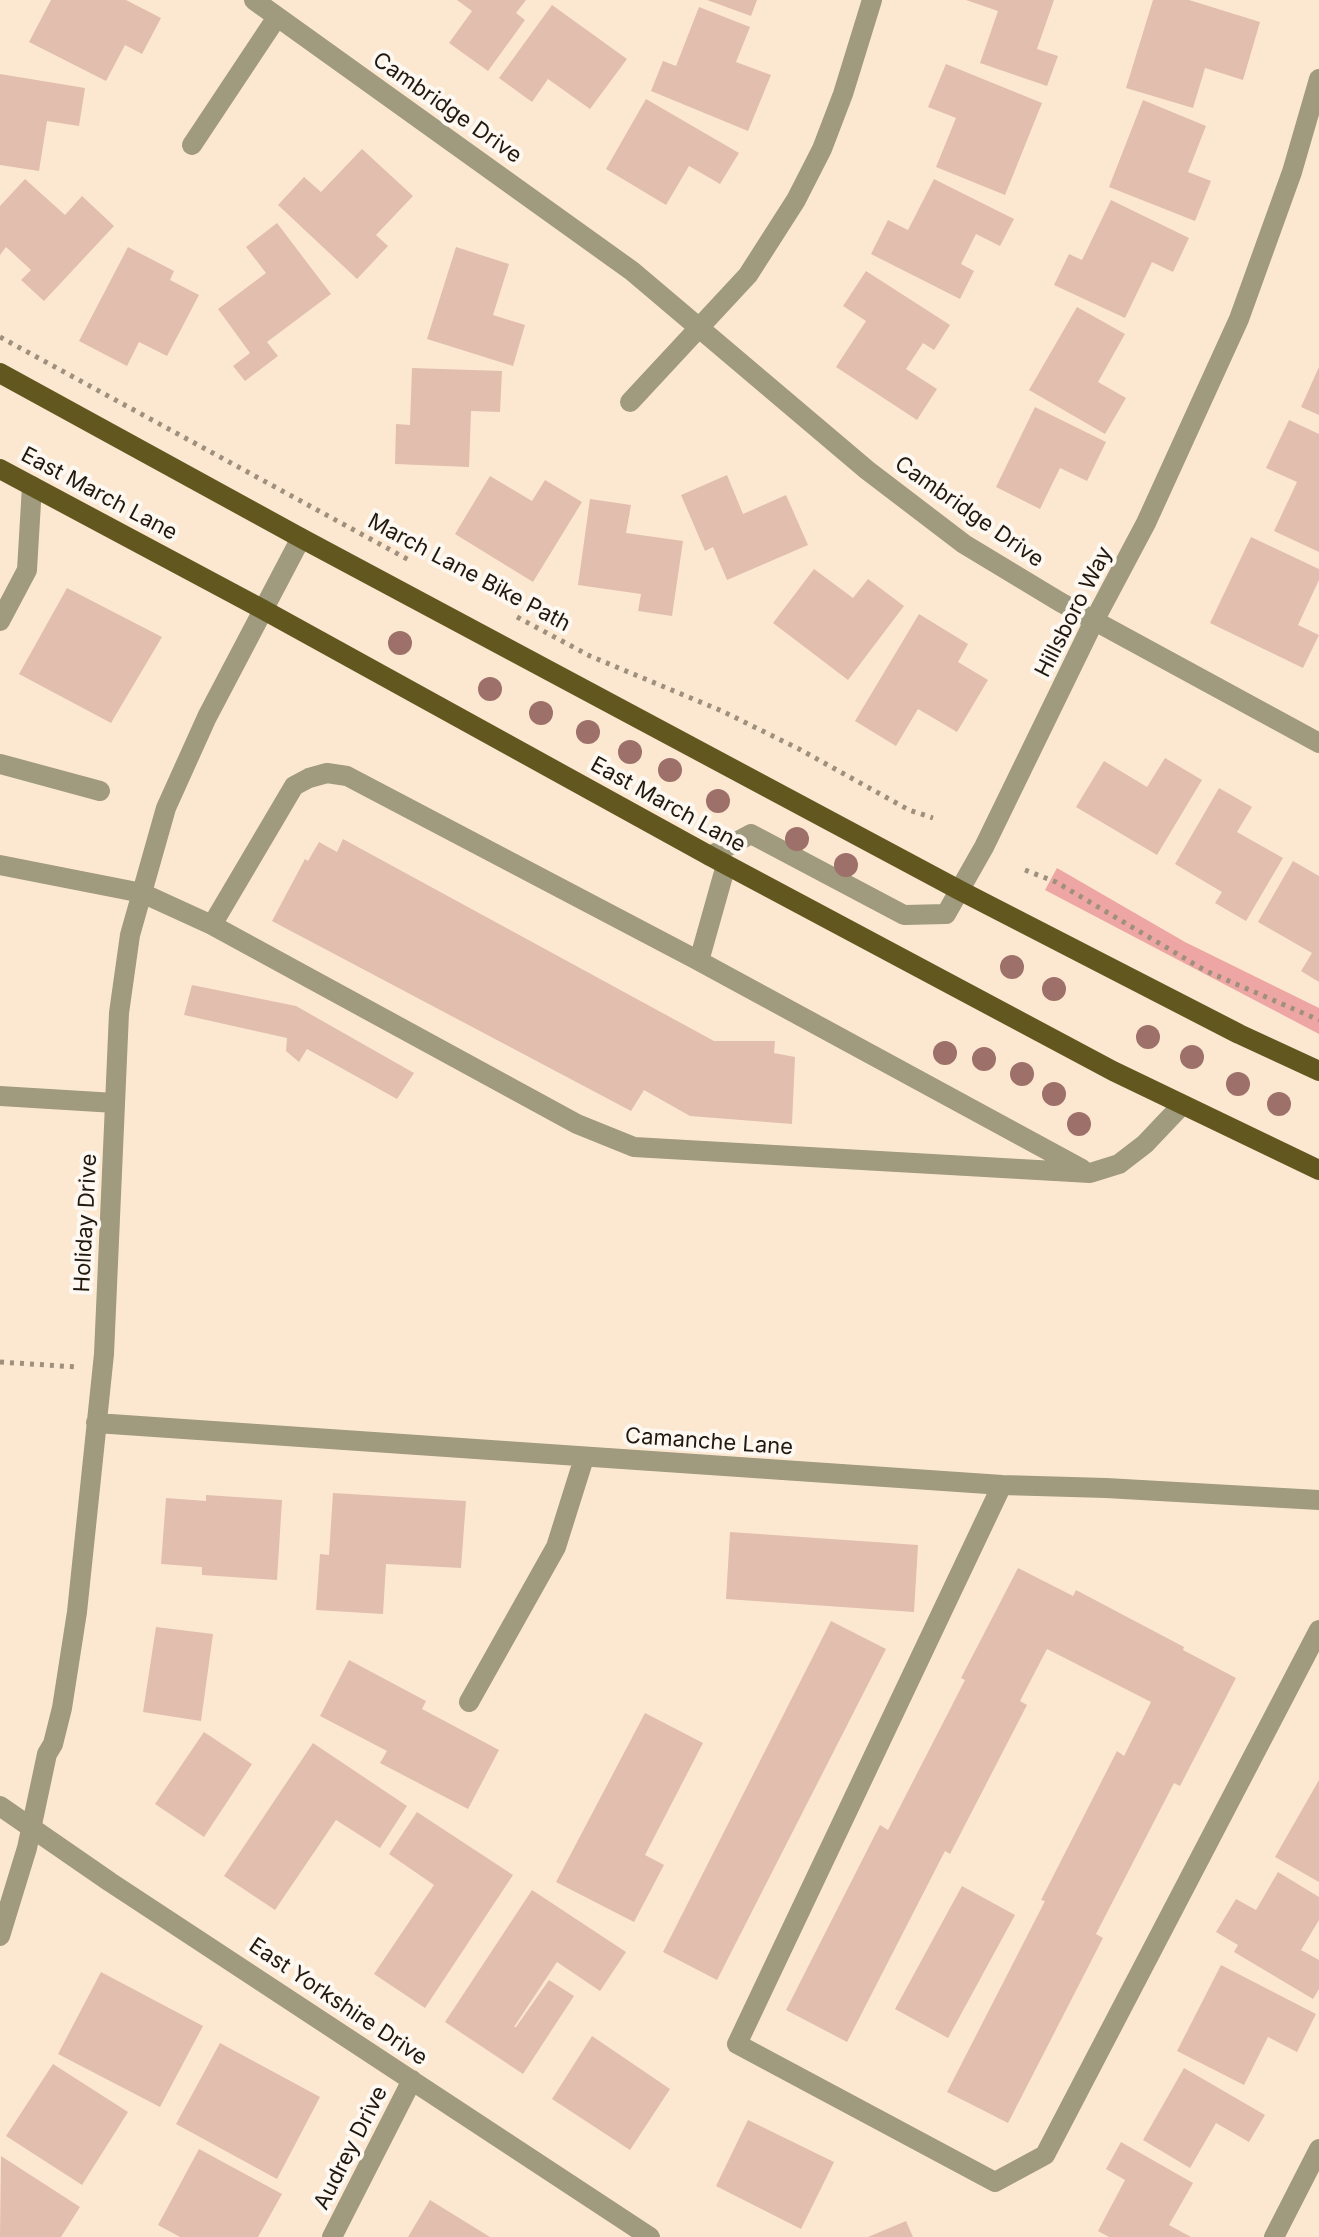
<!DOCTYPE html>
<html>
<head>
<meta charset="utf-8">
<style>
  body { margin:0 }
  canvas { display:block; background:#fce8d1 }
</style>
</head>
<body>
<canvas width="1319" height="2237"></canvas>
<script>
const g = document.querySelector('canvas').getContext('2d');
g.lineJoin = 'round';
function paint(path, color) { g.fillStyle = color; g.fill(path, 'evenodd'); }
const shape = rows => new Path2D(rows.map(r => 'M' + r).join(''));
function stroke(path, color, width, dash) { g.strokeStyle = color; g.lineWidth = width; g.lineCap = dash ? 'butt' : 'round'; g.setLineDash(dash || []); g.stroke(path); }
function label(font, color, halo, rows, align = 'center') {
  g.font = font + ' Inter,sans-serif'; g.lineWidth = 8; g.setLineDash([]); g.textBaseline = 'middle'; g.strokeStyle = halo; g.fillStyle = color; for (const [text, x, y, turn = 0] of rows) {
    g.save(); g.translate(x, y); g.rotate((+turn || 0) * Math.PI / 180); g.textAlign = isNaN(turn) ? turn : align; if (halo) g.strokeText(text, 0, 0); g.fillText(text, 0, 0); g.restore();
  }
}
paint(shape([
  [1057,868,1185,942,1319,1008,1319,1034,1045,890]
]), '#eea6a5');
paint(shape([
  [51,0,126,0,161,18,142,54,125,45,106,81,29,42],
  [457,0,526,0,516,13,525,20,488,71,449,43,472,11],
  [707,0,757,0,751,16],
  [966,0,1054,0,1037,49,1058,56,1047,86,980,63,998,11],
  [1153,0,1189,0,1260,22,1243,80,1205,68,1193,108,1126,88],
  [552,5,627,59,590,109,548,79,532,102,499,78],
  [699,7,750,27,736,62,771,75,748,131,651,91,663,61,676,66],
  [946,64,1042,103,1005,195,936,167,956,118,928,107],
  [0,74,85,88,79,126,47,121,39,171,0,165],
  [646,99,739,153,720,184,689,166,666,205,606,169],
  [1143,100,1206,126,1188,172,1211,181,1195,221,1109,187],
  [362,149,413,196,376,235,388,246,357,279,278,205,304,177,321,192],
  [25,179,65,215,82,196,114,226,44,301,21,280,31,270,6,247,0,255,0,206],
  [934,179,1014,219,1000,246,976,234,961,264,974,271,960,299,871,254,888,220,908,230],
  [1111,200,1189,238,1173,272,1152,262,1125,318,1054,285,1069,254,1082,260],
  [277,223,331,294,267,342,278,356,245,381,233,366,250,353,218,309,266,273,246,247],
  [128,247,174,271,170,280,199,295,167,356,139,342,127,366,79,341],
  [456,247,509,264,493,315,525,325,513,366,427,339],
  [866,271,950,325,934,350,923,343,906,369,937,389,917,420,836,367,866,321,843,306],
  [1077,307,1125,334,1098,382,1126,398,1105,434,1029,390],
  [1319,367,1319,415,1301,407],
  [412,368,502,371,500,412,471,411,469,467,395,464,396,424,410,425],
  [1035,407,1106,442,1087,481,1060,468,1040,509,996,487],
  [1289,420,1319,434,1319,552,1274,531,1297,482,1266,468],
  [727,475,743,514,786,495,808,545,727,580,713,547,705,551,681,495],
  [490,476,532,501,545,480,582,502,533,582,455,534],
  [590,499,631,505,626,533,683,541,672,616,638,611,641,594,578,585],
  [1251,537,1319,569,1319,580,1298,625,1319,635,1303,668,1210,623],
  [814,569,853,598,868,579,904,606,848,680,773,623],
  [67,588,162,637,111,723,19,674],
  [919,614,968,644,958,662,988,680,957,732,918,709,896,746,855,721],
  [1165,758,1202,780,1157,855,1076,807,1104,761,1147,787],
  [1219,788,1252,807,1237,832,1283,858,1246,921,1215,903,1222,892,1175,864],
  [343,839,714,1041,775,1041,774,1053,795,1057,792,1124,690,1116,644,1090,631,1111,272,921,305,859,308,861,319,842,337,852],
  [1293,861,1319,876,1319,982,1301,971,1312,953,1258,922],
  [192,985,296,1006,414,1073,397,1099,307,1049,299,1062,286,1051,287,1038,184,1015],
  [333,1493,466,1501,461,1568,386,1564,383,1614,316,1610,320,1554,329,1555],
  [206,1495,282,1500,277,1580,202,1575,202,1567,161,1564,166,1498,206,1501],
  [730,1532,918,1545,914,1612,726,1599],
  [1018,1568,1073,1596,1076,1590,1184,1647,1183,1650,1236,1678,1180,1786,1174,1783,1096,1934,1103,1938,1008,2123,947,2092,1045,1901,1041,1900,1117,1751,1124,1756,1151,1702,1047,1649,1020,1701,1027,1705,950,1854,945,1851,847,2042,786,2010,880,1825,888,1830,965,1680,961,1678],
  [831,1621,886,1649,717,1980,663,1952],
  [156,1627,213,1634,201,1721,143,1712],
  [349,1660,426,1701,422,1709,499,1750,468,1809,380,1763,387,1751,320,1716],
  [645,1713,703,1743,645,1855,664,1865,634,1922,556,1882],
  [204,1732,252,1764,204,1837,155,1804],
  [313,1743,407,1806,380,1848,336,1820,275,1910,224,1876],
  [1319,1780,1319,1882,1275,1857],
  [417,1812,513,1875,425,2008,374,1974,434,1885,389,1854],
  [1278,1872,1319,1897,1319,1920,1301,1950,1319,1960,1319,1989,1313,1999,1234,1952,1238,1945,1216,1932,1236,1899,1256,1910],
  [962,1886,1015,1915,948,2038,895,2009],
  [532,1890,626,1952,600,1991,557,1962,514,2027,516,2027,549,1980,574,1996,523,2074,445,2022],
  [1221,1965,1316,2014,1297,2052,1268,2037,1244,2085,1177,2051],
  [101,1972,203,2026,160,2107,58,2054],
  [592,2036,670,2089,630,2150,552,2099],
  [220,2043,320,2097,277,2179,176,2124],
  [53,2064,128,2112,82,2185,6,2136],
  [1184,2068,1265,2115,1249,2142,1216,2123,1190,2168,1143,2140],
  [748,2120,834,2162,801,2229,716,2186],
  [1121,2142,1193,2183,1169,2225,1191,2237,1109,2237,1098,2231,1125,2180,1106,2169],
  [199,2149,282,2194,258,2237,180,2237,158,2225],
  [1,2156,80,2207,61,2237,0,2237],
  [430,2200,490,2237,408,2237],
  [906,2221,913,2237,868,2237]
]), '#e2beae');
stroke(shape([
  [0,337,409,560],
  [517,617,590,656,722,711,799,749,909,810,933,818],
  [1025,870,1056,882,1206,971,1319,1020],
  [0,1362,77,1367]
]), '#9f907e', 5, [4, 6]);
stroke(shape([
  [254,0,632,271,867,470,964,544,1060,602,1319,743],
  [192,145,277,17],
  [630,402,748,275,796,200,822,149,843,94,872,0],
  [0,621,27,570,32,486],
  [0,764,100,791],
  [710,856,751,834,904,915,946,914,984,847,1094,621,1146,523,1239,319,1292,172,1319,79],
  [0,865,142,893,212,925],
  [726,865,699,961,347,776,327,773,309,778,294,786,212,925,577,1124,634,1147,1090,1173,1119,1164,1145,1144,1182,1105],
  [699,961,1082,1169],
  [0,1096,115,1103],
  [96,1423,1002,1485,1106,1488,1319,1500],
  [1002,1485,737,2044,995,2182,1045,2155,1319,1630],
  [469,1702,556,1547,584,1458],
  [0,1806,110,1882,650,2237],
  [0,1936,27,1848,47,1754,53,1744,62,1708,77,1612,104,1354,119,1013,130,935,166,808,207,717,301,538],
  [332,2237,412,2080],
  [1274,2237,1319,2149]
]), '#a09a7e', 20);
stroke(shape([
  [0,373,301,538,961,891,1239,1034,1319,1071],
  [0,469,262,609,710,856,1113,1071,1319,1170]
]), '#635720', 20);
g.fillStyle = '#9d706a';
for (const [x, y] of [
  [400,643],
  [490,689],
  [541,713],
  [588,732],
  [630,752],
  [670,770],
  [718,801],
  [797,839],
  [846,865],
  [1012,967],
  [1054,989],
  [1148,1037],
  [945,1053],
  [1192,1057],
  [984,1059],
  [1022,1074],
  [1238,1084],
  [1054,1094],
  [1279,1104],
  [1079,1124]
]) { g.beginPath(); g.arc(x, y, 12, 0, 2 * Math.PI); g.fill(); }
label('22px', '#21180e', '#fdf8f2', [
  ["Cambridge Drive",447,108,35],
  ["East March Lane",99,494,28],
  ["Cambridge Drive",969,512,35],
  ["March Lane Bike Path",469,573,28],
  ["Hillsboro Way",1074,612,-63],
  ["East March Lane",668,805,29],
  ["Holiday Drive",86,1223,-87],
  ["Camanche Lane",709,1442,4],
  ["East Yorkshire Drive",338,2002,34],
  ["Audrey Drive",351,2148,-63]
]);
</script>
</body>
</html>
